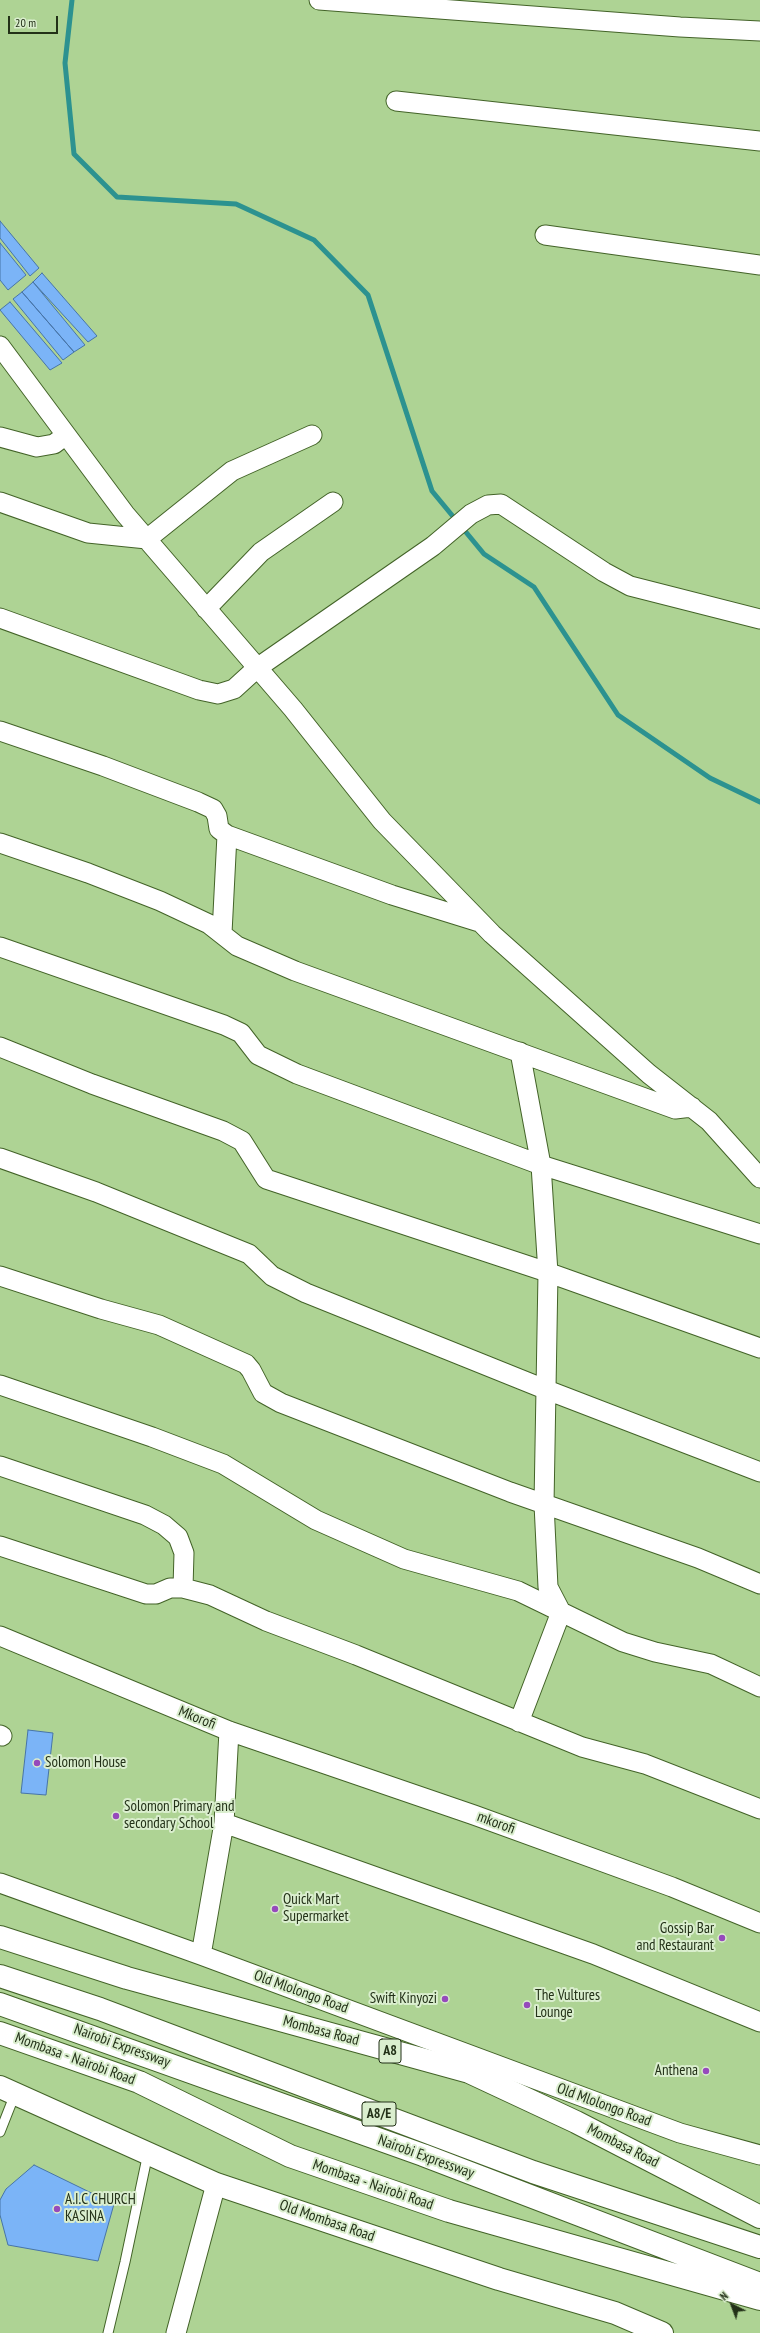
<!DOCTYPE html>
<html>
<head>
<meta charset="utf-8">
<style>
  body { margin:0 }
  #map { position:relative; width:760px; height:2333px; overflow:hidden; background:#aed394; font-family:"PT Sans Narrow",sans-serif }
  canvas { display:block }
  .north { position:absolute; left:712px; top:2285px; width:40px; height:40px; -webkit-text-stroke:3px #daeece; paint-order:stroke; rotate:318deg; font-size:11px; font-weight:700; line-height:16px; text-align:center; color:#233118 }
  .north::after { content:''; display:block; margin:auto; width:14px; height:18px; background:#233118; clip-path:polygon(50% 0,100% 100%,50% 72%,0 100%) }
  .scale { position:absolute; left:8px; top:16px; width:50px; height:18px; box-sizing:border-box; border:2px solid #233118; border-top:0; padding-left:5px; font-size:12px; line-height:14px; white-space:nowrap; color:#233118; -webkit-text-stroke:3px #daeece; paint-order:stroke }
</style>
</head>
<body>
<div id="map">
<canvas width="760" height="2333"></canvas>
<div class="north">N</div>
<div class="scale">20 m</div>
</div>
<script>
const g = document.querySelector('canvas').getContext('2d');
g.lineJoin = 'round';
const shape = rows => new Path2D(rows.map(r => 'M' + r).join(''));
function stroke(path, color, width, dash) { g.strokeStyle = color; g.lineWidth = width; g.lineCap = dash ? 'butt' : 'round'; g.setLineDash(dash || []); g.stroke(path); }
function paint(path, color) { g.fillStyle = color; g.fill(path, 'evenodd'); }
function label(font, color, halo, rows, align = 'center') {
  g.font = font + ' "PT Sans Narrow",sans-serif'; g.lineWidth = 4; g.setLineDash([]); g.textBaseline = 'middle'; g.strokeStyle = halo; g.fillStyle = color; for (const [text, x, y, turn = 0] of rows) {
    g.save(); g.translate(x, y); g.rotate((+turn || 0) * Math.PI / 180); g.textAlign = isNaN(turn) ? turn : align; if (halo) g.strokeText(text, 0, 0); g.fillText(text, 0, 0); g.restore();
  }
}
stroke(shape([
  [72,0,65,63,74,154,117,197,236,204,314,240,368,295,432,491,484,554,534,587,618,715,710,778,760,802]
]), '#2c9290', 5);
const building = shape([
  [0,221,39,268,30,276,0,238,0,221],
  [0,243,26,275,8,290,0,280,0,243],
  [42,273,97,336,88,342,33,282,42,273],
  [33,282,85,345,74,352,22,292,33,282],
  [22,292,74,352,63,360,13,299,22,292],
  [10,302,62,363,50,370,0,310,10,302],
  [28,1730,53,1733,46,1795,21,1793,28,1730],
  [34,2165,114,2204,98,2261,8,2245,0,2215,0,2200,6,2189,34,2165]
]);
paint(building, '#7bb4f7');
stroke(building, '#4774a7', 1);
const lane = shape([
  [0,2132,15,2094],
  [108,2333,125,2262,148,2153]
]);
const street = shape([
  [319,0,680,27,760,31],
  [396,101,760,141],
  [545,235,760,265],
  [0,346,125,514,293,709,382,821,492,934,649,1074,709,1121,760,1178],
  [0,437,37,447,54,444,66,435],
  [0,502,88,533,147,539,232,471,312,435],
  [206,609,261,552,333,502],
  [0,618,199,690,218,694,234,689,257,668,433,546,471,514,488,505,501,504,604,572,630,586,760,619],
  [0,731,103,766,198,802,213,809,217,816,219,829,227,835,392,895,479,922],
  [0,843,88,873,160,901,209,924,237,946,295,971,675,1109,692,1107],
  [222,933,227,835],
  [0,947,224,1025,241,1033,258,1055,297,1074,541,1165,760,1234],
  [0,1047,92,1084,223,1131,242,1141,266,1179,541,1270,760,1348],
  [0,1158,96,1192,249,1254,272,1276,306,1293,547,1390,760,1472],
  [0,1276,101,1309,159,1325,246,1364,251,1370,263,1393,281,1403,510,1492,698,1558,760,1584],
  [0,1385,152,1437,223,1464,316,1520,404,1559,518,1591,623,1642,655,1652,711,1664,760,1687],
  [0,1466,145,1515,164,1525,178,1537,184,1553,183,1588],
  [0,1546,146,1594,156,1594,170,1588,183,1588,210,1595,266,1621,356,1655,582,1747,645,1764,760,1809],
  [0,1636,229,1731,474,1815,672,1887,760,1923],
  [519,1722,561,1612,548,1587,544,1504,548,1273,541,1165,520,1052],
  [0,1735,2,1736],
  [224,1823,593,1954,760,2022],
  [0,1883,201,1955,680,2133,760,2155],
  [201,1955,224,1823,229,1731],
  [176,2333,216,2184]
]);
const secondary = shape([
  [0,2087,216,2184,499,2279,615,2313,662,2333]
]);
const highway = shape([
  [0,1937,127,1978,469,2072,576,2122,760,2217],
  [0,1976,100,2009,533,2172,760,2247],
  [0,2004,423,2155,760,2284],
  [0,2033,139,2082,290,2156,449,2211,760,2299]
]);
stroke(lane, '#436328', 11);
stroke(street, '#436328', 21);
stroke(secondary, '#436328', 24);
stroke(highway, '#436328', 24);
stroke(lane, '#fff', 9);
stroke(street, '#fff', 19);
stroke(secondary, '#fff', 22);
stroke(highway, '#fff', 22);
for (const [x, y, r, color] of [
  [37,1763,4,"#964abc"],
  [116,1816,4,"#964abc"],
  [275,1909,4,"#964abc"],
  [722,1938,4,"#964abc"],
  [445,1999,4,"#964abc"],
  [527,2005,4,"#964abc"],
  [706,2071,4,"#964abc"],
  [57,2209,4,"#964abc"]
]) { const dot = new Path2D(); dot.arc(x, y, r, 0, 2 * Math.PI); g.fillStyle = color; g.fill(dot); stroke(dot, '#daeece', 1.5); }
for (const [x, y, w] of [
  [390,2051,22],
  [379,2114,34]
]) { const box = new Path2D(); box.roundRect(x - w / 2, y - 12, w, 24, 3); g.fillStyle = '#daeece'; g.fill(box); stroke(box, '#233118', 1); }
label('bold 14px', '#233118', null, [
  ["A8",390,2051],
  ["A8/E",379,2114]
]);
label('15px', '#233118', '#daeece', [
  ["Mkorofi",197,1718,22],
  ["mkorofi",496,1823,20],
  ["Old Mlolongo Road",301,1992,20],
  ["Mombasa Road",321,2031,15],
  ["Nairobi Expressway",122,2046,20],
  ["Mombasa - Nairobi Road",75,2059,20],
  ["Old Mlolongo Road",604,2105,20],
  ["Mombasa Road",623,2146,27],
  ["Nairobi Expressway",426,2157,20],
  ["Mombasa - Nairobi Road",373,2185,19],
  ["Old Mombasa Road",327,2221,19]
]);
label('15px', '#233118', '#daeece', [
  ["Solomon House",45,1763],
  ["Solomon Primary and",124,1807],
  ["secondary School",124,1824],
  ["Quick Mart",283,1900],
  ["Supermarket",283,1917],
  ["Gossip Bar",714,1929,"right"],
  ["and Restaurant",714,1946,"right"],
  ["The Vultures",535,1996],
  ["Lounge",535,2013],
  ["Swift Kinyozi",437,1999,"right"],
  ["Anthena",698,2071,"right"],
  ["A.I.C CHURCH",65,2200],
  ["KASINA",65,2217]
], 'left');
</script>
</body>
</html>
